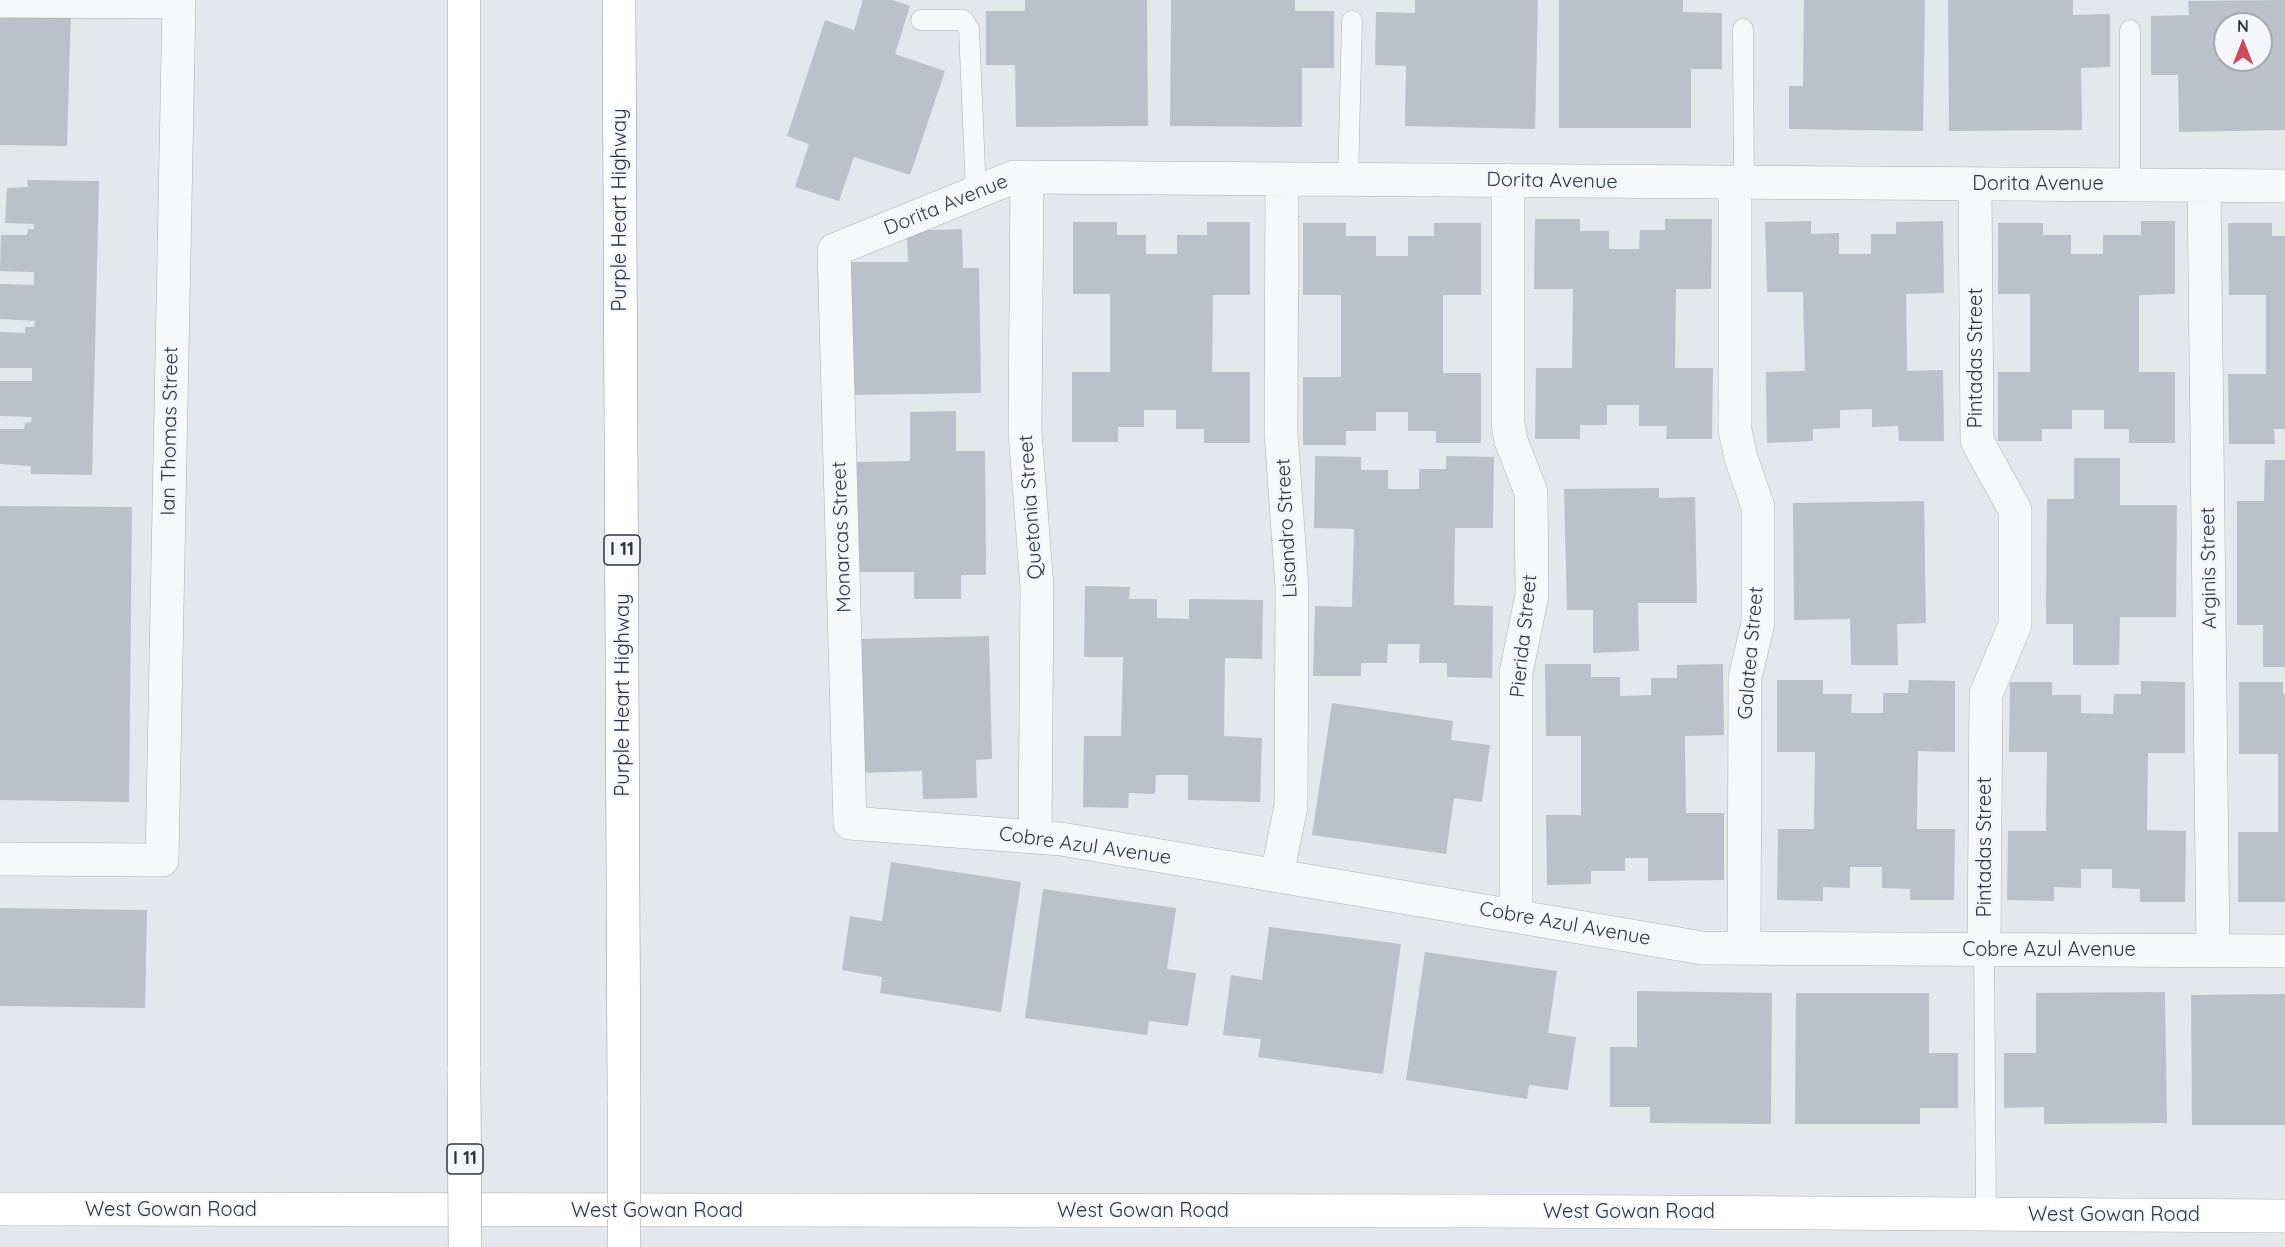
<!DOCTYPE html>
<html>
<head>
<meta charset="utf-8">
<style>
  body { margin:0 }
  #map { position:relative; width:2285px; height:1247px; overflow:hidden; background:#e4e7ec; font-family:Quicksand,sans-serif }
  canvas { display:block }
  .north { position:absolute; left:2213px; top:12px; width:60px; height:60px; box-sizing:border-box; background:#f4f6f9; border:2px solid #a4a8b1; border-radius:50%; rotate:0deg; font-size:16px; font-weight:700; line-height:24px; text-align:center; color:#2b3445 }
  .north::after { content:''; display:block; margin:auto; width:21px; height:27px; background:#d1495b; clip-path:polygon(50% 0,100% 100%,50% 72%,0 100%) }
</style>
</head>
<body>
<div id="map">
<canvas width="2285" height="1247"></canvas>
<div class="north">N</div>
</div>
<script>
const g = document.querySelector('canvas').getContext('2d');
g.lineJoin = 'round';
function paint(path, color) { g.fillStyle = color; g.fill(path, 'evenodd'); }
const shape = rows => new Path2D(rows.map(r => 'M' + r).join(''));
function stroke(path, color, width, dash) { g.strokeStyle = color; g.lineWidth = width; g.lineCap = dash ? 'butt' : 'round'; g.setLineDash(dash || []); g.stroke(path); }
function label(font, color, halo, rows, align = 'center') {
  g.font = font + ' Quicksand,sans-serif'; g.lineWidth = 4.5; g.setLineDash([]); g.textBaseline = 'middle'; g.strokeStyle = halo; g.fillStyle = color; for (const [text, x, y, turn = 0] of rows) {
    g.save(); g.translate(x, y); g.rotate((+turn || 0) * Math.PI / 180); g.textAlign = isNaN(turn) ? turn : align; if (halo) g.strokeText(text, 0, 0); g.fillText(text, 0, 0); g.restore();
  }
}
paint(shape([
  [863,0,893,0,910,6,895,54,945,71,910,175,854,157,839,201,795,187,809,144,787,136,825,20,854,30],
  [1025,0,1147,0,1148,126,1016,127,1015,65,986,65,986,11,1025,11],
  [1171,0,1295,0,1295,11,1334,11,1334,68,1302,68,1302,127,1170,126],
  [1415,0,1538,0,1535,129,1405,126,1406,66,1375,65,1376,12,1415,13],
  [1559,0,1683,0,1683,12,1722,13,1722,69,1691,69,1691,128,1559,128],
  [1804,0,1925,0,1923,131,1789,129,1789,86,1803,86],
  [1948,0,2073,0,2073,15,2110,14,2110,67,2081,68,2082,130,1949,131],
  [2285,0,2285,130,2179,132,2178,75,2151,75,2151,16,2189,15,2188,1],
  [2225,24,2261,24,2261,60,2225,60],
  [0,6,71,9,67,146,0,145],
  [27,180,99,181,92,475,31,474,31,466,0,464,0,429,24,429,25,423,31,422,32,417,0,416,0,381,32,381,32,368,0,368,0,332,25,333,25,327,34,327,35,321,0,319,0,284,34,285,34,272,0,271,1,235,27,235,28,229,34,229,34,224,5,223,7,188,28,187],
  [1535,219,1580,219,1580,231,1609,231,1609,249,1639,249,1640,230,1665,230,1665,219,1712,219,1711,289,1676,289,1675,368,1713,368,1712,439,1666,439,1667,426,1639,426,1639,405,1607,405,1607,425,1580,425,1580,439,1535,439,1536,368,1572,368,1573,289,1534,289],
  [1811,221,1811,234,1839,233,1839,254,1871,254,1871,234,1896,234,1896,222,1943,221,1944,293,1906,294,1907,371,1943,370,1944,441,1899,441,1898,426,1872,427,1872,409,1840,410,1840,428,1813,429,1813,441,1767,443,1766,372,1805,371,1803,292,1767,292,1765,222],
  [2141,221,2175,221,2175,294,2139,295,2139,372,2175,372,2175,443,2129,443,2129,429,2104,429,2104,410,2072,410,2072,429,2042,429,2042,441,1998,441,1998,372,2030,372,2030,294,1998,294,1998,223,2043,223,2043,235,2071,235,2071,254,2103,254,2103,235,2141,235],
  [1073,222,1117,222,1117,235,1146,235,1146,254,1177,254,1177,235,1207,235,1207,222,1250,222,1250,295,1213,295,1212,372,1250,372,1250,443,1204,443,1204,429,1176,429,1176,410,1144,410,1144,427,1118,427,1118,442,1072,442,1072,372,1110,372,1110,294,1073,294],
  [1303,223,1346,223,1346,236,1376,236,1376,256,1408,256,1408,236,1434,236,1434,223,1481,223,1481,295,1443,295,1443,373,1481,373,1481,443,1436,443,1436,431,1408,431,1408,412,1376,412,1376,431,1346,431,1346,445,1303,445,1303,377,1341,377,1341,295,1303,295],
  [2228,223,2272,223,2272,236,2285,236,2285,429,2274,429,2275,444,2229,444,2228,374,2266,374,2266,295,2229,295],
  [962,229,963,268,979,268,981,393,851,395,848,262,908,262,907,231],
  [956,411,956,451,985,451,986,575,961,575,961,599,914,599,914,572,855,572,854,462,910,461,910,412],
  [1315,456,1361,457,1361,470,1388,470,1388,489,1419,489,1419,469,1446,469,1446,456,1494,457,1493,528,1455,528,1454,605,1493,606,1492,678,1447,677,1447,663,1419,663,1420,644,1388,644,1387,663,1361,663,1361,676,1313,676,1315,606,1352,607,1354,529,1314,528],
  [2074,458,2120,458,2120,505,2177,505,2176,617,2120,617,2119,665,2073,665,2073,624,2046,624,2047,499,2074,499],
  [2265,460,2285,460,2285,667,2263,667,2263,625,2237,625,2237,501,2264,501],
  [1659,488,1659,498,1695,497,1697,603,1638,603,1639,651,1593,653,1593,610,1567,610,1564,489],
  [1924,501,1926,623,1897,624,1898,665,1851,665,1850,619,1794,620,1793,503],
  [0,506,132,507,129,802,0,800],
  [1085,586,1130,587,1129,599,1157,599,1157,618,1189,619,1189,599,1263,600,1262,659,1225,658,1224,736,1262,738,1260,802,1188,800,1188,775,1156,775,1155,794,1129,793,1128,808,1083,807,1084,736,1121,736,1123,657,1084,657],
  [989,636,992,759,976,760,977,798,923,799,922,771,862,773,859,639],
  [1545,664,1591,664,1591,677,1620,677,1620,696,1651,695,1651,678,1677,678,1677,665,1723,664,1724,735,1685,736,1686,813,1724,813,1724,880,1648,881,1648,858,1625,858,1625,871,1591,871,1591,884,1547,885,1546,815,1581,815,1581,736,1546,736],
  [1777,680,1823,680,1823,694,1852,694,1851,713,1883,713,1883,693,1908,693,1909,680,1955,681,1955,752,1918,751,1917,829,1955,829,1954,900,1910,900,1910,889,1882,888,1882,867,1850,867,1850,888,1823,887,1823,901,1777,900,1778,829,1814,829,1815,752,1777,752],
  [2141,681,2185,682,2185,753,2148,753,2147,830,2186,831,2185,902,2140,902,2140,889,2112,888,2112,869,2081,869,2081,888,2054,887,2054,901,2007,900,2008,831,2046,831,2047,752,2009,752,2010,682,2052,682,2052,695,2081,695,2081,713,2113,714,2114,694,2141,694],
  [2239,682,2283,682,2283,694,2285,694,2285,902,2238,902,2238,832,2278,832,2278,754,2239,754],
  [1332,703,1453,721,1451,740,1490,745,1482,802,1454,798,1446,854,1312,835],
  [891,862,1021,882,1001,1012,880,993,882,977,842,970,850,916,882,921],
  [1043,889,1176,908,1167,969,1196,973,1188,1026,1149,1021,1147,1035,1025,1018],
  [0,908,147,910,145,1008,0,1006],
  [1269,927,1401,944,1383,1074,1258,1057,1261,1039,1223,1035,1231,975,1262,980],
  [1425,952,1557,971,1548,1033,1576,1037,1568,1090,1529,1085,1527,1099,1406,1080],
  [1637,991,1772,993,1771,1124,1650,1123,1650,1107,1610,1107,1610,1047,1637,1047],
  [2165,992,2167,1123,2044,1124,2044,1107,2004,1108,2004,1053,2036,1053,2036,993],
  [1796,993,1929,993,1929,1053,1958,1053,1958,1108,1920,1108,1920,1124,1795,1124],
  [2285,994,2285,1125,2192,1125,2191,995]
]), '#bbc0ca');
const lane = shape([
  [921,20,963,20,969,29,976,193],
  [1743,29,1744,182],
  [1348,179,1352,21],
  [2130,185,2130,30],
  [1984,950,1986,1214]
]);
const street = shape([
  [0,1,179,2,162,860,0,859],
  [1027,177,1025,432,1037,588,1035,837],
  [1508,180,1508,423,1511,441,1531,492,1532,595,1516,673,1516,916],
  [1735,182,1735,430,1741,458,1758,507,1758,623,1745,678,1744,948],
  [1975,184,1977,441,2015,510,2015,625,1986,694,1984,950],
  [2204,185,2213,951],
  [2285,186,1014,177,834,250,850,823,1061,839,1702,948,2285,951],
  [1277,875,1291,806,1292,588,1281,433,1282,179]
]);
const secondary = shape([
  [0,1209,1493,1211,2285,1216]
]);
const highway = shape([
  [464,0,464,1071],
  [619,0,624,1100]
]);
stroke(lane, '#a9aeb7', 21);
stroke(street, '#a9aeb7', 34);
stroke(secondary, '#a9aeb7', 34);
stroke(highway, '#8b94a3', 34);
stroke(lane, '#f7f8fa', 20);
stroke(street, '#f7f8fa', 33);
stroke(secondary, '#fff', 33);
stroke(highway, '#fff', 33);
const highwayBridge = shape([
  [464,1071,465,1247],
  [624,1100,624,1247]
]);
stroke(highwayBridge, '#8b94a3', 34, []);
stroke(highwayBridge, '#fff', 33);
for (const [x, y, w] of [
  [622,550,36],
  [465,1159,36]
]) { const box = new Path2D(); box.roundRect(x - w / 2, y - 15, w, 30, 4.5); g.fillStyle = '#f4f6f9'; g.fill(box); stroke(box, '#2b3445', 1.5); }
label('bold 18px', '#2b3445', null, [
  ["I 11",622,550],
  ["I 11",465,1159]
]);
label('20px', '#2b3445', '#f4f6f9', [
  ["Dorita Avenue",1552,181,1],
  ["Dorita Avenue",2038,184],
  ["Dorita Avenue",946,205,-22],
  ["Purple Heart Highway",620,210,-90],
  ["Pintadas Street",1976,358,-90],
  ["Ian Thomas Street",170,431,-89],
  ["Quetonia Street",1031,507,-94],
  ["Lisandro Street",1287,528,-93],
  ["Monarcas Street",842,537,-92],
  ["Arginis Street",2209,568,-91],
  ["Pierida Street",1524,636,-84],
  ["Galatea Street",1751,653,-85],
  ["Purple Heart Highway",623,695,-90],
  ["Cobre Azul Avenue",1085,846,8],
  ["Pintadas Street",1985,847,-90],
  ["Cobre Azul Avenue",1565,924,10],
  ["Cobre Azul Avenue",2049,950],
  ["West Gowan Road",171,1210],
  ["West Gowan Road",657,1211],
  ["West Gowan Road",1143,1211],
  ["West Gowan Road",1629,1212],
  ["West Gowan Road",2114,1215]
]);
</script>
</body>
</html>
